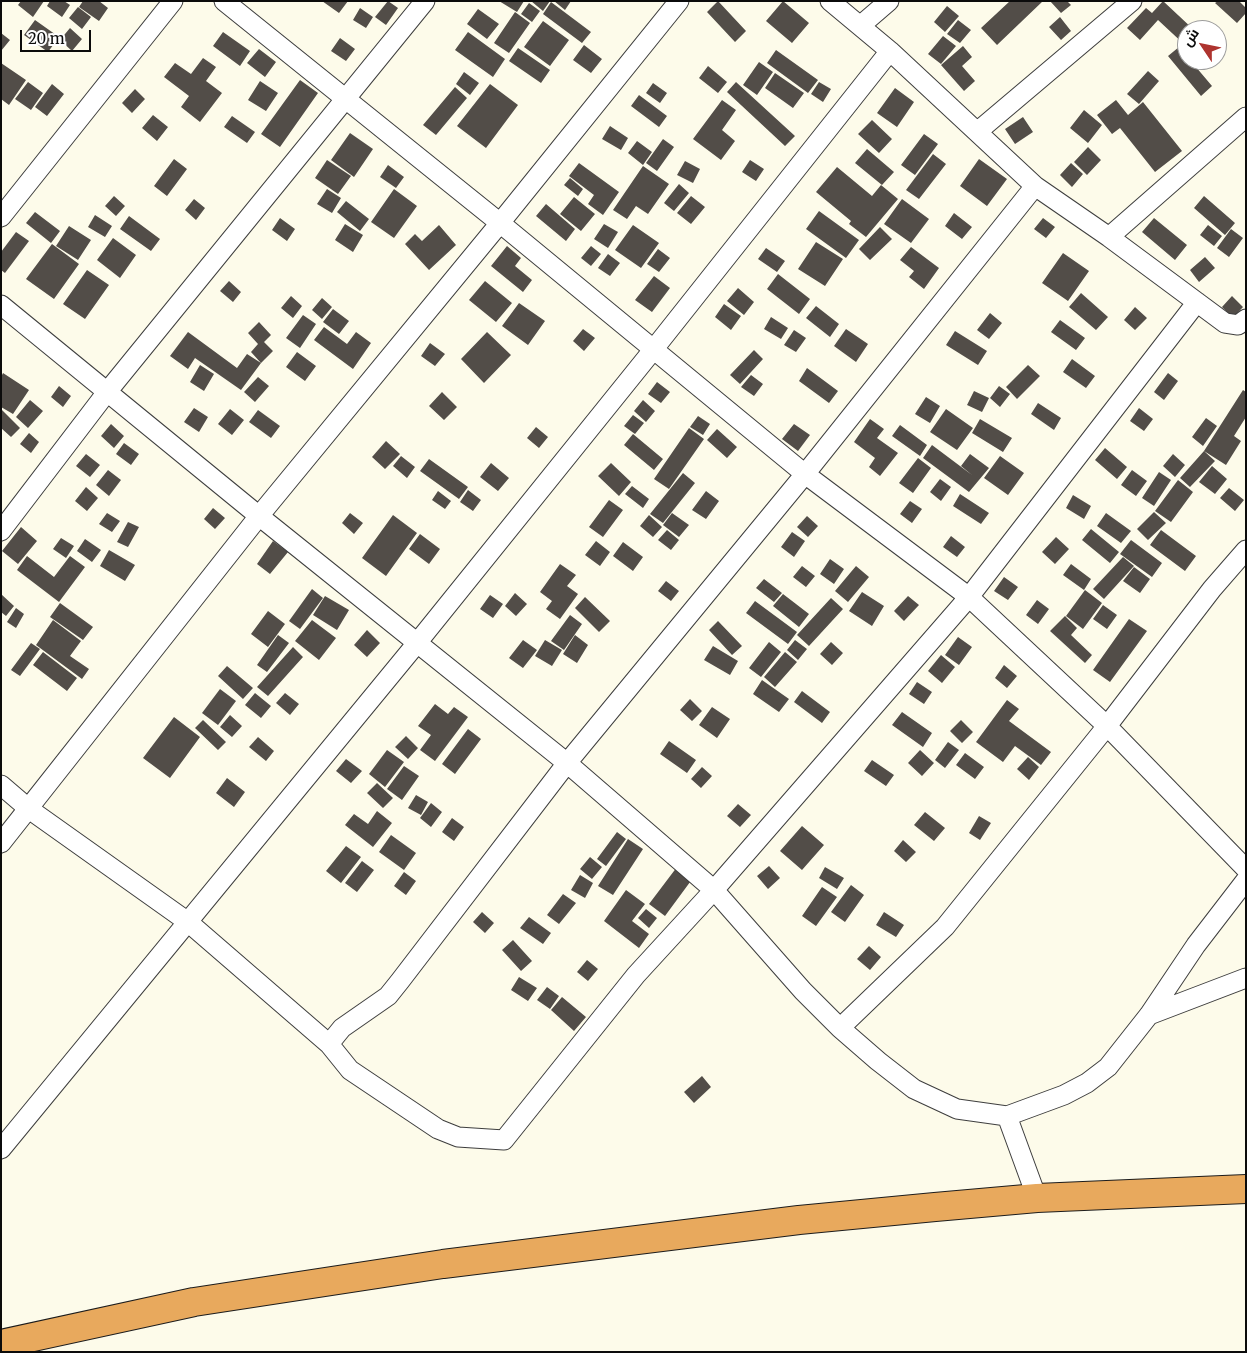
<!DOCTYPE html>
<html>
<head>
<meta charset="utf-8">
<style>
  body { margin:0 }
  #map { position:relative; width:1247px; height:1353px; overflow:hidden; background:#fdfbea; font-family:Merriweather,Cairo,serif }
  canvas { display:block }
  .frame { position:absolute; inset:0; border:2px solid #0b0b0b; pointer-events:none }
  .north { position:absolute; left:1177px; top:20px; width:50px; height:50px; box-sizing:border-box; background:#fff; border:1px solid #9d9d9d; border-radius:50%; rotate:304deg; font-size:14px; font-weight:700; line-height:20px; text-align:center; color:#0b0b0b }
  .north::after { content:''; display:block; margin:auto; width:18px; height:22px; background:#ae342f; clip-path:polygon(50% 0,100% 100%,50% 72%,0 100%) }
  .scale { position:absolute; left:20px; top:30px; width:71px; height:22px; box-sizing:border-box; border:2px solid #0b0b0b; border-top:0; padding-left:6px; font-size:15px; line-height:18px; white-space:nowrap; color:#0b0b0b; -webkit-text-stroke:4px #fff; paint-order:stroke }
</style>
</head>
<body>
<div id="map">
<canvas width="1247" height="1353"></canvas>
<div class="frame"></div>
<div class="north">ش</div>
<div class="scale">20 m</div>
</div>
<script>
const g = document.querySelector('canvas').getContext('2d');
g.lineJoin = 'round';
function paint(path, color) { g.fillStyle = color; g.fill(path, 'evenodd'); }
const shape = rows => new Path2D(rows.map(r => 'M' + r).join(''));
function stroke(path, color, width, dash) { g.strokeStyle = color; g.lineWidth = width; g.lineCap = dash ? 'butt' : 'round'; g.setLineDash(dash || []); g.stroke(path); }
paint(shape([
  [21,1,44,1,33,17,18,5],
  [50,1,64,1,70,5,62,17,47,6],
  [83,1,99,1,108,8,99,21,79,7],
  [322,1,348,1,339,13],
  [388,1,398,8,386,25,375,17],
  [499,1,524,1,517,12],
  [531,1,550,1,543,11],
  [554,1,571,1,565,10],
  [718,1,746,31,735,42,707,12],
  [783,1,809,23,792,43,766,21],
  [1010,1,1043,1,997,45,981,28],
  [1050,1,1067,1,1071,5,1061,13],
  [1163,1,1194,30,1187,30,1187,47,1158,20,1140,40,1127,28,1146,8,1152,13],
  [1218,1,1239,1,1246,8,1246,13,1237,23,1215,3],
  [551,2,591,32,582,43,543,14],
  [529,3,540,11,532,22,521,14],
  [947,6,959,16,945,32,934,22],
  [78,7,91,17,82,29,69,18],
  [360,8,373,17,366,28,353,20],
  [478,9,499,24,487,39,467,24],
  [515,12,530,23,509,53,494,43],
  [1060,17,1071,31,1061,40,1049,27],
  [35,20,59,37,48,52,24,35],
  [958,20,971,30,960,43,947,34],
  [543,21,569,40,550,66,524,47],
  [70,28,82,39,72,51,60,40],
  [223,32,250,51,240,66,213,46],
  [468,32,505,59,493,77,455,50],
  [1,33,10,40,1,51],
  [943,36,956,46,941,64,928,54],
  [340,38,355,49,346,61,331,51],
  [584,45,602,59,591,73,573,60],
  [963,46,972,57,962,66,975,81,964,91,941,65],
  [1179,47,1187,56,1187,60,1190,60,1212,86,1201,96,1168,56],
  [518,48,550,70,541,83,509,61],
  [259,49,276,62,265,77,247,63],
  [776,50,818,80,808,93,767,63],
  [203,58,216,67,206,81,222,93,200,122,181,107,189,96,164,77,175,63,191,74],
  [759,62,773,72,757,95,743,85],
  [1,63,26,80,9,105,1,99],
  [708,66,727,82,718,93,699,78],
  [1148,71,1159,81,1139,104,1127,94],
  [464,72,479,83,470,95,456,84],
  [775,73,804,93,793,108,765,88],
  [300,80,318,93,280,147,261,134],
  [260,81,278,93,266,111,248,100],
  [28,82,43,93,31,110,15,99],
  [736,82,795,136,785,146,727,92],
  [819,82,831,89,823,102,811,94],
  [653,83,667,93,660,103,646,93],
  [52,84,64,94,47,116,35,107],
  [490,84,518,105,486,148,457,126],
  [455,87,467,98,436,135,423,125],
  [895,88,914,102,897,127,877,113],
  [135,89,145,99,132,113,122,103],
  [639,95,667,116,659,127,631,106],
  [722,100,736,110,722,130,735,141,721,160,693,139],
  [1116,100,1128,115,1143,102,1182,151,1155,172,1120,128,1112,134,1097,115],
  [1084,110,1102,125,1088,143,1070,128],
  [153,115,168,127,157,141,142,128],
  [232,116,255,132,247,143,224,127],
  [1023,117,1033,132,1015,144,1005,129],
  [872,120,892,139,879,153,858,134],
  [610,126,628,138,621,150,602,139],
  [350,133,373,149,354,177,331,160],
  [924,134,938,144,915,175,901,165],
  [663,139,674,147,657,171,646,163],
  [637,141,652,152,643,165,628,153],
  [1088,147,1101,160,1087,175,1074,162],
  [867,149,894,172,882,185,855,163],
  [933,154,946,164,919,199,906,190],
  [174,159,187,169,167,196,154,186],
  [979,159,1007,179,987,206,960,186],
  [327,160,351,176,338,194,315,178],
  [750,160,764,169,756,181,742,172],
  [685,161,700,169,693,183,677,175],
  [579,163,619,192,603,215,588,204,594,195,569,176],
  [1071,163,1083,174,1072,187,1060,175],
  [388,165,404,177,396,188,380,177],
  [643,166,669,184,648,214,636,206,627,219,613,210],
  [837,167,872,196,881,185,898,199,866,237,849,224,851,221,816,192],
  [570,178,583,189,578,196,564,185],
  [679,184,689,193,674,211,664,203],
  [327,189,341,198,332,213,317,204],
  [394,189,417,206,394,238,371,222],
  [114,196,125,206,116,216,105,206],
  [691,196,705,207,691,224,677,213],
  [1204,196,1235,223,1225,235,1194,208],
  [574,197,595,214,581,231,560,214],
  [194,199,205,208,196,220,185,210],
  [902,199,929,219,911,243,884,224],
  [346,201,369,219,360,231,337,212],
  [546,204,575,229,566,241,536,216],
  [819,211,859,240,846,258,806,229],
  [35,212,60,231,51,243,26,223],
  [954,213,972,227,962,239,945,226],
  [95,215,112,226,105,237,88,227],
  [129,216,160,239,151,251,120,229],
  [280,218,295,229,287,241,272,230],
  [1043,218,1055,227,1046,238,1034,229],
  [1154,218,1187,245,1175,260,1142,232],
  [345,224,363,235,353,252,335,240],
  [604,224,618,232,608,248,594,239],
  [439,225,456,245,429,270,405,244,415,234,422,241],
  [633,225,659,243,641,268,615,250],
  [1208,225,1222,236,1214,246,1200,235],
  [69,226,91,240,78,260,56,246],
  [880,227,892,239,870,260,859,249],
  [1231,229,1243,238,1229,257,1217,248],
  [16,232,29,241,5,273,1,270,1,252],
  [113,238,136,255,120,278,97,260],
  [816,242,843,259,825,286,798,269],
  [52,244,79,264,54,299,26,279],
  [507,246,521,258,515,266,532,280,523,292,491,266],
  [591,246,601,254,591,266,581,258],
  [911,247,939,268,924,289,909,277,914,271,900,260],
  [766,248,785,261,777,272,758,259],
  [658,249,670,258,659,272,647,264],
  [1063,253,1089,271,1068,301,1042,283],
  [608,254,620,263,610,276,598,268],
  [1205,257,1215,268,1199,282,1190,270],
  [87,270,109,285,85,319,63,304],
  [778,274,810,299,799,314,767,289],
  [654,276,670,288,652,312,635,300],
  [229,281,241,292,233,302,220,291],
  [485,281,512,303,496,322,469,300],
  [738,288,754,302,744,315,727,301],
  [1081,293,1108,317,1096,330,1069,307],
  [291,296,302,306,293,318,281,308],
  [1232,296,1243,307,1233,318,1222,307],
  [322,298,332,307,322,319,312,310],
  [519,303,545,321,528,345,502,326],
  [724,304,741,316,731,330,715,317],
  [816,306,839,324,830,337,806,318],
  [1135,307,1147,318,1135,330,1124,320],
  [333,309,349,321,339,334,323,322],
  [990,313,1002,323,989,339,977,330],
  [303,315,316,324,300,348,286,338],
  [771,317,788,328,781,339,764,329],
  [1060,320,1085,338,1076,350,1051,332],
  [259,322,271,335,264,342,273,351,261,363,251,352,258,344,248,333],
  [324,327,347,344,356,332,371,343,353,369,314,340],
  [583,329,595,338,584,351,573,341],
  [846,329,868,344,856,362,834,346],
  [794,330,806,338,796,352,784,345],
  [955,331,987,351,978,365,946,345],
  [188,332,237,368,247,354,261,363,241,390,195,358,188,369,170,356],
  [487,332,511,355,484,383,461,359],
  [430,343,445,354,435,366,421,356],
  [754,350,763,359,740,384,730,375],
  [297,352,316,366,305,381,286,367],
  [1072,359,1095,376,1086,388,1063,372],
  [200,365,214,374,204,391,190,382],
  [1028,365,1040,376,1017,399,1006,387],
  [807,368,838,391,829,403,799,381],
  [3,373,29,390,13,414,1,407,1,377],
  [1168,373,1178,381,1164,400,1154,392],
  [751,375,763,384,754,396,741,387],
  [258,377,269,386,255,402,244,392],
  [657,382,670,392,661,403,648,394],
  [59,386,71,396,63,407,51,397],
  [999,386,1010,394,1000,407,990,398],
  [1243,390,1246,392,1246,417,1234,436,1241,441,1226,465,1204,451],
  [974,391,989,398,982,412,967,405],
  [442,392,457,407,444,420,429,406],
  [926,397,940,406,930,423,915,414],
  [30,400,43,411,28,428,16,417],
  [643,400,655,411,646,422,634,411],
  [1038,403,1061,418,1054,430,1031,414],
  [194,408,208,417,199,432,184,422],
  [1139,408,1153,419,1144,431,1130,421],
  [1,409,20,428,11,437,1,428],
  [230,409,244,420,232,435,218,424],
  [946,409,973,428,957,450,930,432],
  [258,410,280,426,271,438,249,422],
  [633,415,644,423,635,434,624,426],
  [698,416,710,424,703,435,690,427],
  [1206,418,1217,426,1203,446,1192,437],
  [870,419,884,429,877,438,898,453,880,476,869,467,875,458,854,442],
  [980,419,1012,438,1003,452,972,433],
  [111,424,124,436,114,448,101,436],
  [794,424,810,435,798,451,782,439],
  [900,425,927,445,920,456,892,436],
  [536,427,548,437,539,448,527,438],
  [689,428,704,439,669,489,654,479],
  [717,429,737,447,727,458,707,440],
  [29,433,39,442,31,453,20,444],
  [633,434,663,459,654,470,624,445],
  [386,441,400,454,385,469,372,457],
  [124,443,139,454,131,465,116,454],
  [932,445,972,475,961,466,970,454,989,468,969,492,923,458],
  [1105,448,1127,467,1117,479,1095,460],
  [1204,451,1215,461,1190,487,1180,478],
  [86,454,100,465,90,477,76,466],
  [1173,454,1185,465,1175,477,1163,466],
  [401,456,415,467,407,478,393,466],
  [1000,456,1024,473,1008,495,984,478],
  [918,458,931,468,913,493,899,483],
  [429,459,468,487,459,499,420,471],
  [491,463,509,478,498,491,480,477],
  [611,463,631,482,619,496,598,476],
  [1212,466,1227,479,1215,494,1199,482],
  [108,470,121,480,109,496,96,485],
  [1132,470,1147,481,1136,496,1121,485],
  [1159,472,1171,480,1154,506,1142,498],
  [683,473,695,483,663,523,650,514],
  [940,479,951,487,941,501,930,492],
  [1178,480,1193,492,1171,522,1155,511],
  [632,486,649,499,643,508,625,494],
  [86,487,98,498,87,511,75,501],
  [1229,488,1244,500,1235,511,1220,498],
  [468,490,481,500,473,511,460,502],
  [438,491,451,501,445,509,432,500],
  [706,491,719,501,706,519,692,510],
  [960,494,989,513,981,524,953,506],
  [1073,495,1091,506,1084,519,1066,508],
  [609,500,623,510,603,537,589,527],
  [910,501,922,509,912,523,900,514],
  [213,508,225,518,215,529,204,519],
  [1154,512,1166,523,1148,540,1137,529],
  [107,513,120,521,112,532,99,524],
  [350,513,363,523,354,534,342,523],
  [672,513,689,525,679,537,663,525],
  [1106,513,1131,531,1121,543,1097,526],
  [393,515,417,533,386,576,362,558],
  [649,515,662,527,653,537,640,526],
  [807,516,818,526,808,537,797,527],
  [128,522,139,527,128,547,117,542],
  [21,527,37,541,18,564,2,551],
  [1091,529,1119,552,1110,563,1082,540],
  [667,530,679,540,671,550,658,540],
  [1161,530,1196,556,1185,571,1150,545],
  [792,532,805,541,794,557,781,547],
  [420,534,440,549,429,564,409,549],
  [951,536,965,547,957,557,943,547],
  [1056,537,1069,549,1055,564,1042,552],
  [61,538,74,546,66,558,53,549],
  [85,539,101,550,92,562,77,551],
  [1131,540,1162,563,1152,577,1120,554],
  [273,541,288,552,270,574,257,564],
  [596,541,610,552,600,566,585,555],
  [623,542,643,557,633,571,613,556],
  [109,550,135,565,125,581,100,566],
  [27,556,54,577,70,556,85,567,59,602,17,570],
  [1123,557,1134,566,1104,599,1093,589],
  [830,559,844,569,834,584,820,574],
  [560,564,576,575,567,586,578,594,560,619,546,609,552,601,540,592],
  [1071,564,1091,579,1084,590,1063,575],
  [802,566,815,576,806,587,793,577],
  [856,566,869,577,848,602,835,591],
  [1134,567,1150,579,1140,593,1123,581],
  [1004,577,1018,587,1008,600,994,591],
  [764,579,782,593,774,602,756,588],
  [666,581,679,591,671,601,658,591],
  [312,589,323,598,300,629,289,621],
  [1085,590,1102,603,1083,629,1066,616],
  [862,592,884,606,872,626,849,611],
  [515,593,527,604,516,616,505,606],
  [1,594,14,606,6,616,1,612],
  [783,594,809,614,799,627,773,606],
  [490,595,503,604,493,618,480,609],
  [325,596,349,610,337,630,313,615],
  [908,596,919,605,904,621,894,611],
  [585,597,610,621,599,632,575,608],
  [831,598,843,609,809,646,797,635],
  [1037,600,1049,609,1038,624,1026,615],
  [755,601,797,632,788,644,746,613],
  [60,603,93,627,83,640,50,617],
  [1103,605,1117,615,1107,629,1093,619],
  [16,608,24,614,16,628,7,622],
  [268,611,285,624,268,647,251,634],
  [570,615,582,624,564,650,551,641],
  [1065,616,1077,628,1071,635,1092,655,1085,663,1050,631],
  [1129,619,1147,631,1110,682,1093,670],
  [53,620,81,641,70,656,89,669,82,679,36,645],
  [312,620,336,638,319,660,295,641],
  [718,621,742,646,732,655,709,630],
  [367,630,380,643,367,657,354,645],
  [278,635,289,643,267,672,257,665],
  [575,635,588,645,577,663,563,654],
  [958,637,972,647,959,665,945,655],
  [523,640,537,650,523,668,509,658],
  [545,640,562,650,552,666,535,656],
  [795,640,807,649,798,660,787,650],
  [769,642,781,652,761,677,749,668],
  [831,642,843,653,832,665,820,654],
  [31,643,40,649,20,676,11,670],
  [713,646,738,661,730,675,704,660],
  [293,647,303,657,268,696,257,687],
  [43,652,77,678,67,691,33,665],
  [785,652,797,662,775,687,764,677],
  [941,655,955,667,942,683,928,671],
  [1004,665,1017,676,1007,688,995,678],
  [227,666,253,688,243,699,218,676],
  [762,680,789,699,779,712,753,694],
  [917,682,932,692,924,704,909,694],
  [220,689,236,701,218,725,202,713],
  [802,691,830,712,822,723,794,702],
  [255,693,271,706,261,718,245,705],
  [285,693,299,704,290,715,276,703],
  [690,699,702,711,692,721,680,710],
  [1007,700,1019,709,1009,721,1051,752,1041,765,1015,746,1003,762,976,742],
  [435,704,448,714,454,707,468,717,435,761,420,750,431,735,418,726],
  [712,707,730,719,717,738,699,725],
  [902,712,932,733,923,747,892,725],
  [230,715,242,726,232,737,220,727],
  [174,717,200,737,170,778,143,758],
  [203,720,226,742,218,750,195,728],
  [961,720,973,732,962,743,950,731],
  [468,729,481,739,455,774,442,764],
  [406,736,418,748,408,759,395,747],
  [258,737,274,751,266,761,249,747],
  [669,741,696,760,687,773,660,754],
  [948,742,959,750,945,768,935,760],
  [387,750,404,762,385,787,369,774],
  [920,750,934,763,922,776,908,763],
  [965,753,984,767,975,779,956,765],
  [1028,757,1039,767,1029,780,1017,769],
  [346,759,362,771,351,783,336,771],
  [872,760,894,775,886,786,864,771],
  [404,766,419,776,402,800,387,789],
  [702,767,712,776,701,788,691,779],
  [227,778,245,792,234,807,216,793],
  [377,783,393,798,383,808,367,793],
  [416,795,428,802,421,815,408,808],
  [431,803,442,812,431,827,420,818],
  [738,804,751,815,740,827,727,816],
  [377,811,392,823,373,847,345,825,354,814,368,824],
  [925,812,945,828,934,841,914,825],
  [979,816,991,823,980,840,969,833],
  [452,818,464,827,454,841,442,832],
  [802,826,824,845,802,870,780,851],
  [617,832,626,839,606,866,597,859],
  [391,835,416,853,404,870,379,852],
  [628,839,643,849,613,895,598,886],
  [903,840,916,852,906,862,894,851],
  [346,846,361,857,341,883,326,871],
  [590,857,602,867,592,879,580,869],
  [362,861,374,870,357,892,345,883],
  [769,866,780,878,768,889,757,876],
  [677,867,693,878,665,916,649,904],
  [825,867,844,878,837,889,819,878],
  [404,872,416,881,406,895,394,886],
  [580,875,593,883,585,898,571,890],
  [851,885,864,895,845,922,831,912],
  [822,887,837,897,816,926,802,916],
  [626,890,645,904,632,921,649,934,639,948,604,921],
  [563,894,576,903,559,924,547,915],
  [646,909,657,918,649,928,638,918],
  [482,912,494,923,485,933,473,922],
  [884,912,904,925,896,937,876,925],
  [529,917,551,933,543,944,520,928],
  [513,940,532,961,521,971,502,950],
  [869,946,881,957,870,970,857,959],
  [587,960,598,969,588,981,577,972],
  [519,977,537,988,528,1001,511,990],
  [547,987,559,996,550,1009,537,1000],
  [562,997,586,1017,574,1031,551,1010],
  [702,1076,711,1087,694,1103,684,1092]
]), '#524d48');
const street = shape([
  [224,1,500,223,805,474,969,597,1107,726,1246,869],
  [830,1,890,51,1035,186,1109,237,1225,323,1238,325,1246,319],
  [860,26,889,1],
  [977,132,1132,1],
  [1,217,173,1],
  [1109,237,1246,117],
  [1,305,259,516,567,763,714,890,803,991,840,1028,878,1061,914,1089,957,1109,1007,1116,1064,1095,1087,1083,1108,1067,1149,1015,1196,945,1246,880],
  [1,531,107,392,425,1],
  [1,785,29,809,188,922,329,1044,350,1070,438,1129,458,1137,504,1140,636,975,714,890,969,597,1197,302],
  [1,843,259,516,500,223,679,1],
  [1149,1015,1246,978],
  [840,1028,945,927,1107,726,1212,589,1246,550],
  [329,1044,342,1028,388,996,400,981,567,763,805,474,1035,186],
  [1007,1116,1037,1198],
  [1,1149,417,643,653,350,890,51]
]);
const highway = shape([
  [1,1344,194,1302,443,1264,799,1220,935,1207,1037,1198,1246,1189]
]);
stroke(street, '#3e3e3e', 21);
stroke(highway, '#1c1c1c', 30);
stroke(street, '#fff', 19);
stroke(highway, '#e8a95d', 28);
</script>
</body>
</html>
